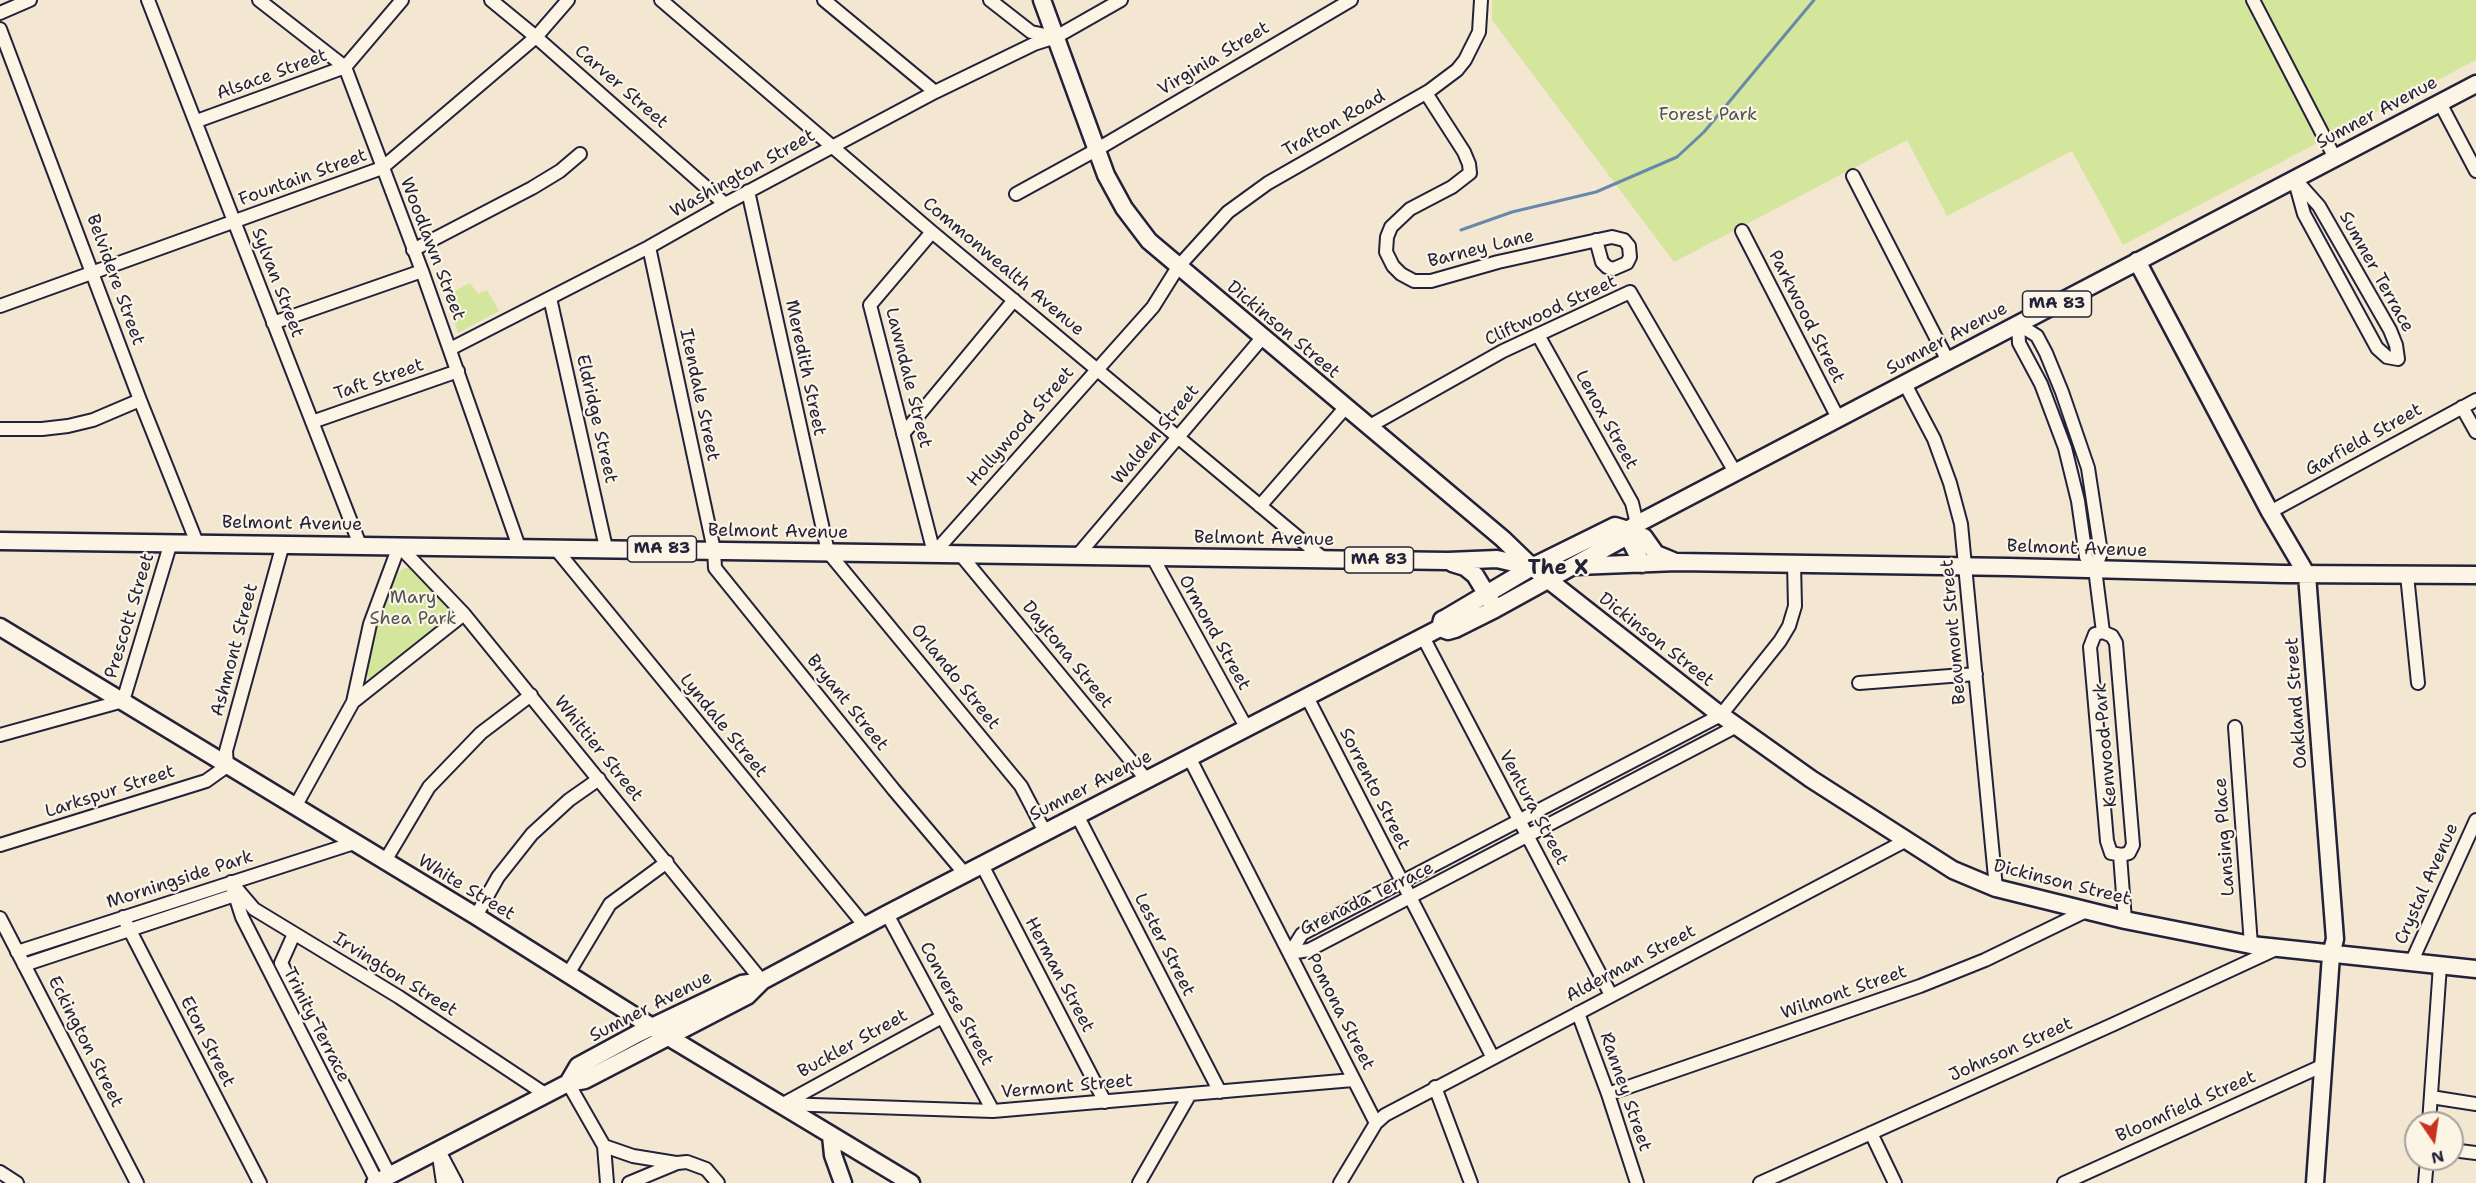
<!DOCTYPE html>
<html>
<head>
<meta charset="utf-8">
<style>
  body { margin:0 }
  #map { position:relative; width:2476px; height:1183px; overflow:hidden; background:#f3e7d1; font-family:"Shantell Sans",sans-serif }
  canvas { display:block }
  .north { position:absolute; left:2404px; top:1111px; width:60px; height:60px; box-sizing:border-box; background:#fcf5e5; border:2px solid #a5a1a1; border-radius:50%; rotate:167deg; font-size:16px; font-weight:700; line-height:24px; text-align:center; color:#22223b }
  .north::after { content:''; display:block; margin:auto; width:21px; height:27px; background:#c8321e; clip-path:polygon(50% 0,100% 100%,50% 72%,0 100%) }
</style>
</head>
<body>
<div id="map">
<canvas width="2476" height="1183"></canvas>
<div class="north">N</div>
</div>
<script>
const g = document.querySelector('canvas').getContext('2d');
g.lineJoin = 'round';
function paint(path, color) { g.fillStyle = color; g.fill(path, 'evenodd'); }
const shape = rows => new Path2D(rows.map(r => 'M' + r).join(''));
function stroke(path, color, width, dash) { g.strokeStyle = color; g.lineWidth = width; g.lineCap = dash ? 'butt' : 'round'; g.setLineDash(dash || []); g.stroke(path); }
function label(font, color, halo, rows, align = 'center') {
  g.font = font + ' "Shantell Sans",sans-serif'; g.lineWidth = 4.5; g.setLineDash([]); g.textBaseline = 'middle'; g.strokeStyle = halo; g.fillStyle = color; for (const [text, x, y, turn = 0] of rows) {
    g.save(); g.translate(x, y); g.rotate((+turn || 0) * Math.PI / 180); g.textAlign = isNaN(turn) ? turn : align; if (halo) g.strokeText(text, 0, 0); g.fillText(text, 0, 0); g.restore();
  }
}
paint(shape([
  [1492,0,2476,0,2476,60,2123,245,2072,151,1947,216,1907,140,1674,262,1492,20],
  [470,283,478,294,487,290,499,311,458,333,445,296],
  [410,567,416,568,453,610,453,613,375,679,371,680,366,676,365,672,392,578,403,569]
]), '#d3e69b');
stroke(shape([
  [1461,230,1512,212,1596,192,1677,157,1704,132,1814,0]
]), '#6989ac', 3);
const minor = shape([
  [148,0,360,545],
  [259,0,345,67,422,271,519,547],
  [491,0,536,37,725,204],
  [661,0,932,232,1324,559],
  [824,0,935,92],
  [990,0,1031,32,1055,37],
  [2253,0,2335,158],
  [0,13,30,0],
  [0,29,140,400,197,543],
  [1426,93,1464,152,1469,164,1470,173,1452,187,1410,209,1391,227,1387,237,1386,252,1393,266,1401,274,1414,281,1431,281,1498,262,1584,243,1612,237,1624,240,1629,246,1630,257,1627,263,1613,269,1607,267,1602,262,1596,240],
  [2440,103,2476,171],
  [197,121,345,67,402,0],
  [1853,176,1948,361],
  [2294,178,2319,206,2390,330,2396,345,2398,359,2387,357,2377,348,2304,214,2294,178],
  [748,191,828,552,1021,786,1045,832],
  [1016,194,1096,150,1351,0],
  [1742,231,1838,418],
  [932,232,870,305,934,553],
  [649,247,714,550,715,568,894,790,965,874],
  [413,250,532,188,560,171,580,154],
  [550,298,606,548],
  [0,306,382,168,536,37,568,0],
  [273,323,422,271],
  [2018,324,2037,336,2046,353,2062,392,2088,468,2101,553,2095,569,2103,632],
  [2018,324,2019,343,2041,384,2065,448,2078,501,2086,557,2095,569],
  [1538,335,1632,503,1637,524],
  [450,349,649,247,725,204,935,92,1034,44,1056,37,1121,0],
  [1905,384,1934,439,1950,483,1961,524,1996,888],
  [2462,407,2476,432],
  [312,422,458,371],
  [1368,427,1503,351,1630,292,1735,472],
  [0,429,42,429,68,426,93,420,140,400],
  [903,434,1014,300],
  [1260,506,1345,408],
  [2270,512,2476,400],
  [555,548,865,926],
  [934,553,1153,307,1178,267,1228,212,1268,183,1429,91,1457,70,1465,60,1479,32,1481,0],
  [960,554,1146,779],
  [1078,555,1262,338],
  [1152,556,1246,727],
  [2407,575,2418,683],
  [2103,632,2112,636,2116,643,2133,845,2129,853,2122,855,2111,853,2107,841,2090,647,2095,634,2103,632],
  [1423,637,1611,995],
  [1859,683,1976,674],
  [1307,697,1493,1058],
  [353,702,464,614],
  [2235,727,2251,945],
  [0,735,123,701,171,542],
  [1189,757,1376,1123],
  [295,807,353,702,370,624,399,546,464,614,762,981],
  [1077,815,1220,1092],
  [0,845,206,781,227,766,226,751,283,544],
  [2120,855,2125,920],
  [385,861,429,787,481,733,531,695],
  [982,865,1105,1102],
  [231,882,254,909,399,997,545,1094],
  [233,889,242,917,377,1182],
  [887,914,993,1111],
  [476,916,498,877,532,834,569,800,599,779],
  [123,917,260,1183],
  [0,918,137,1183],
  [17,952,354,843],
  [1290,953,1302,934,1721,715,1780,641,1789,626,1795,606,1794,564],
  [1290,953,1309,950,1737,726],
  [281,963,390,1176],
  [281,963,294,934],
  [2411,963,2476,820],
  [24,965,235,895],
  [568,974,610,904,667,862],
  [1578,1013,1608,1094,1637,1183],
  [568,1083,604,1146,607,1183],
  [1435,1087,1471,1183],
  [1608,1094,1920,986,1985,960,2086,911],
  [2431,1097,2476,1104],
  [783,1104,993,1111,1353,1080],
  [783,1104,942,1017],
  [2429,1123,2440,965],
  [1871,1133,1895,1183],
  [604,1146,633,1156,676,1163],
  [438,1149,456,1183],
  [2452,1150,2476,1153],
  [439,1156,443,1183],
  [0,1172,17,1183],
  [629,1183,677,1163,687,1162,706,1169,718,1183],
  [1139,1183,1190,1094],
  [1340,1183,1376,1123,1385,1115,1905,841],
  [1760,1183,2114,1024,2276,949],
  [2064,1183,2324,1065],
  [2425,1183,2427,1159]
]);
const major = shape([
  [1042,0,1106,175,1124,208,1149,241,1503,539,1532,567,1714,710,1811,779,1953,870,1996,888,2125,920,2251,945,2476,969],
  [2137,261,2270,512,2307,575,2335,939,2331,955,2315,1183],
  [1637,525,1631,542,1642,564],
  [1635,534,1644,537,1656,554,1673,561],
  [0,541,1448,561,1497,559,1531,567],
  [1452,563,1465,567,1475,575,1492,603],
  [1577,566,1677,562,2009,567,2284,574,2476,575],
  [0,627,476,916,652,1027,911,1183],
  [1440,628,1448,631,1455,629,1495,609,1622,539,1628,530,1637,524,2476,84],
  [568,1083,578,1066,637,1034,742,984,762,981],
  [831,1136,833,1155,843,1183],
  [375,1183,568,1083,585,1080,747,996,762,981,887,914,1440,628,1442,620,1446,618,1532,567,1615,526,1628,530]
]);
stroke(minor, '#22223b', 16);
stroke(major, '#22223b', 21);
stroke(minor, '#fcf5e5', 12);
stroke(major, '#fcf5e5', 16);
for (const [x, y, w] of [
  [2057,304,69],
  [662,549,69],
  [1379,560,69]
]) { const box = new Path2D(); box.roundRect(x - w / 2, y - 13, w, 26, 4.5); g.fillStyle = '#fcf5e5'; g.fill(box); stroke(box, '#22223b', 1.5); }
label('bold 16px', '#22223b', null, [
  ["MA 83",2057,304],
  ["MA 83",662,549],
  ["MA 83",1379,560]
]);
label('18px', '#22223b', '#fcf5e5', [
  ["Virginia Street",1214,59,-31],
  ["Alsace Street",272,75,-20],
  ["Carver Street",621,87,41],
  ["Sumner Avenue",2377,113,-28],
  ["Trafton Road",1334,124,-30],
  ["Washington Street",743,174,-29],
  ["Fountain Street",303,178,-20],
  ["Woodlawn Street",432,249,69],
  ["Barney Lane",1481,249,-14],
  ["Commonwealth Avenue",1003,267,40],
  ["Sumner Terrace",2376,272,61],
  ["Belvidere Street",115,280,70],
  ["Sylvan Street",277,283,69],
  ["Cliftwood Street",1551,311,-25],
  ["Parkwood Street",1806,317,63],
  ["Dickinson Street",1283,330,40],
  ["Sumner Avenue",1947,339,-28],
  ["Meredith Street",805,368,78],
  ["Lawndale Street",908,378,76],
  ["Taft Street",379,380,-19],
  ["Itendale Street",699,395,78],
  ["Eldridge Street",596,419,77],
  ["Lenox Street",1606,420,61],
  ["Hollywood Street",1021,427,-49],
  ["Walden Street",1156,435,-50],
  ["Garfield Street",2364,440,-29],
  ["Belmont Avenue",292,524,1],
  ["Belmont Avenue",778,532,1],
  ["Belmont Avenue",1264,539,1],
  ["Belmont Avenue",2077,549,2],
  ["Prescott Street",130,616,-73],
  ["Beaumont Street",1954,632,-95],
  ["Ormond Street",1214,633,61],
  ["Dickinson Street",1656,640,38],
  ["Ashmont Street",235,650,-75],
  ["Daytona Street",1067,655,51],
  ["Orlando Street",955,677,51],
  ["Bryant Street",847,703,51],
  ["Oakland Street",2297,703,-94],
  ["Lyndale Street",723,726,51],
  ["Kenwood Park",2106,745,-95],
  ["Whittier Street",598,749,51],
  ["Sumner Avenue",1091,786,-27],
  ["Sorrento Street",1374,789,63],
  ["Larkspur Street",110,792,-18],
  ["Ventura Street",1533,808,62],
  ["Lansing Place",2225,837,-94],
  ["Morningside Park",180,880,-18],
  ["Dickinson Street",2062,883,14],
  ["Crystal Avenue",2427,884,-66],
  ["White Street",466,888,31],
  ["Grenada Terrace",1367,899,-26],
  ["Lester Street",1164,945,63],
  ["Alderman Street",1631,964,-28],
  ["Irvington Street",395,975,32],
  ["Herman Street",1059,975,62],
  ["Wilmont Street",1844,993,-19],
  ["Converse Street",956,1004,62],
  ["Sumner Avenue",651,1007,-27],
  ["Pomona Street",1340,1012,63],
  ["Trinity Terrace",316,1025,63],
  ["Eckington Street",85,1042,63],
  ["Eton Street",207,1042,63],
  ["Buckler Street",853,1044,-29],
  ["Johnson Street",2011,1050,-24],
  ["Vermont Street",1067,1087,-5],
  ["Ranney Street",1625,1092,71],
  ["Bloomfield Street",2186,1107,-24]
]);
label('18px', '#4e5353', '#fcf5e5', [
  ["Forest Park",1708,115],
  ["Mary",413,598],
  ["Shea Park",413,619]
]);
label('bold 21px', '#22223b', '#fcf5e5', [
  ["The X",1558,569]
]);
</script>
</body>
</html>
